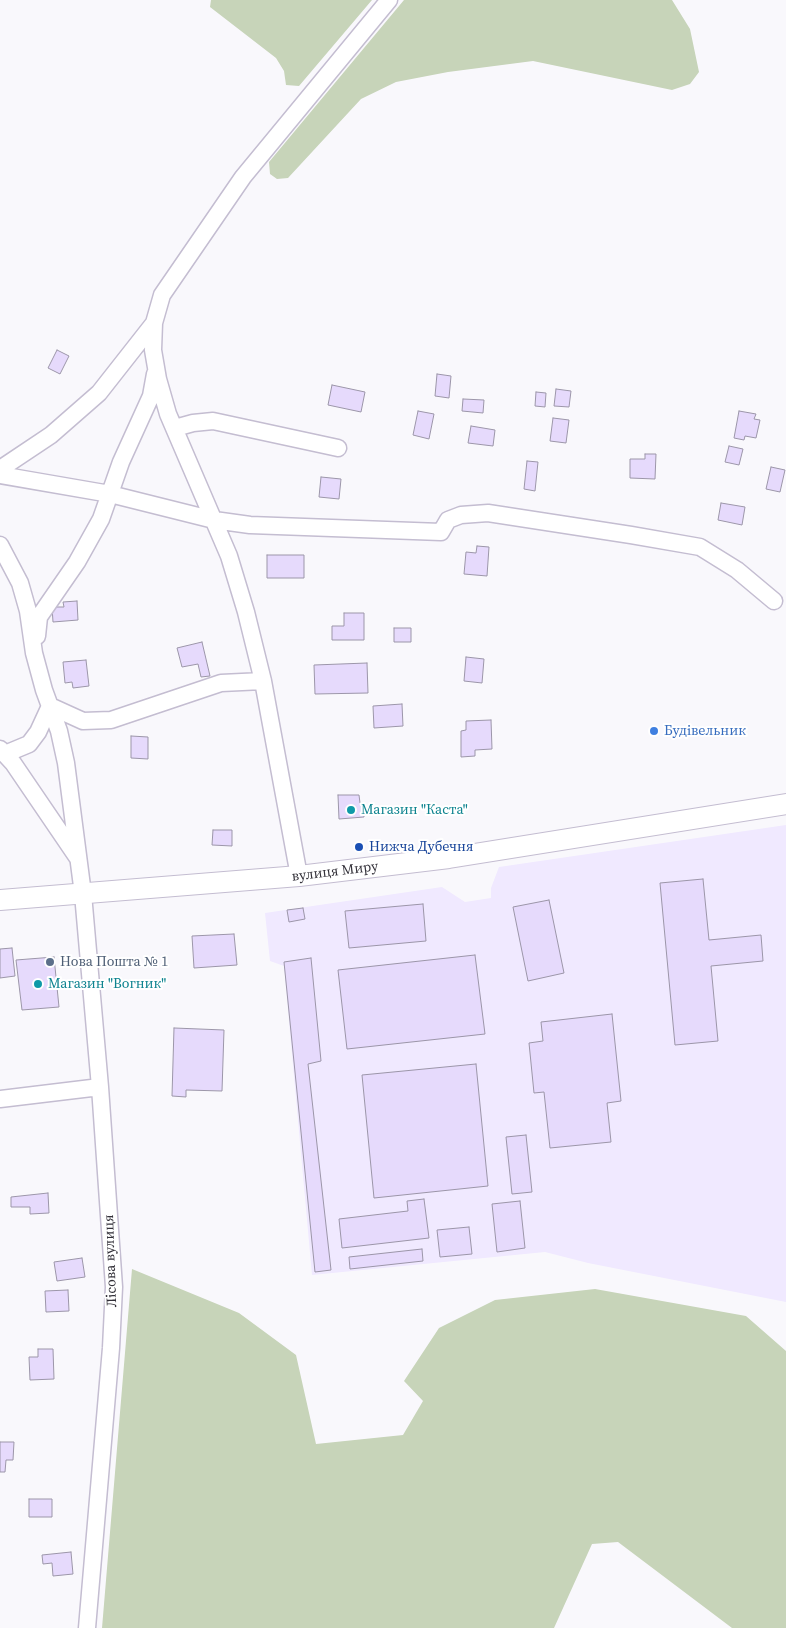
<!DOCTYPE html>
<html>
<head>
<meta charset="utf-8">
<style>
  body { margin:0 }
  canvas { display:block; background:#f9f8fc }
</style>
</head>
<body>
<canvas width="786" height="1628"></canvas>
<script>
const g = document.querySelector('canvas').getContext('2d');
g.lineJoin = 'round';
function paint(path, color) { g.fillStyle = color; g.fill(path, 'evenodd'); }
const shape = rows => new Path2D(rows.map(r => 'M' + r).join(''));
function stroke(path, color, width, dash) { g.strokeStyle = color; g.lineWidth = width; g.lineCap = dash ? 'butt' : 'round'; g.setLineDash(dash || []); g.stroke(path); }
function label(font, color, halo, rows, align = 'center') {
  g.font = font + ' "Source Serif 4",serif'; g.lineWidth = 4; g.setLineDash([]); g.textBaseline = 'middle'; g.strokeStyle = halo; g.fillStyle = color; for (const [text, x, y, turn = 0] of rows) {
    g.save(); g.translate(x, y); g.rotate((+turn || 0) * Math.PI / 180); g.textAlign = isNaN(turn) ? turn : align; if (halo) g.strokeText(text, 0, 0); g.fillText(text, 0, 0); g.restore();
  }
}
paint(shape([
  [786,825,786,1302,588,1263,545,1252,312,1275,284,966,270,961,265,913,442,887,465,902,491,898,491,888,499,867]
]), '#f0e9ff');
paint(shape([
  [211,0,372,0,299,86,286,85,284,71,276,58,210,7],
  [404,0,672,0,690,29,699,72,690,84,672,90,533,61,448,72,396,82,361,99,288,178,277,179,270,174,269,162],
  [132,1269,239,1313,296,1355,316,1444,403,1435,423,1401,404,1381,439,1328,495,1300,595,1289,746,1316,786,1351,786,1628,732,1628,618,1542,592,1544,554,1628,102,1628]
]), '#c7d4b9');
const building = shape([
  [57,350,69,356,60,374,48,368,57,350],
  [437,374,451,376,449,398,435,396,437,374],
  [332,385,365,392,361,412,328,405,332,385],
  [556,389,571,391,569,407,554,406,556,389],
  [536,392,546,393,545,407,535,406,536,392],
  [463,399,484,400,483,413,462,411,463,399],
  [418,411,434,414,429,439,413,435,418,411],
  [739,411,756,414,754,419,760,420,756,438,745,436,744,440,734,438,739,411],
  [553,418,569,420,566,443,550,441,553,418],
  [471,426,495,430,493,446,468,443,471,426],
  [729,446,743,449,739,465,725,462,729,446],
  [645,454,656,454,655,479,630,478,630,459,645,459,645,454],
  [527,461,538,462,535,491,524,489,527,461],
  [771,467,785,470,780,492,766,489,771,467],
  [321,477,341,479,339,499,319,497,321,477],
  [721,503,745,507,742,525,718,520,721,503],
  [477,546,489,547,487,576,464,574,466,552,476,553,477,546],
  [267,555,304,555,304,578,267,578,267,555],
  [77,601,78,620,53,622,52,607,64,607,63,602,77,601],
  [344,613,364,613,364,640,332,640,332,626,344,626,344,613],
  [394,628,411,628,411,642,394,642,394,628],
  [202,642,210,676,201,677,198,664,182,667,177,648,202,642],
  [466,657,484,659,482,683,464,681,466,657],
  [86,660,89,686,73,688,72,682,65,683,63,662,86,660],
  [367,663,368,693,315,694,314,665,367,663],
  [402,704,403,726,374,728,373,706,402,704],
  [491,720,492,749,475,750,475,756,461,757,461,731,466,730,466,721,491,720],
  [131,736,148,737,148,759,131,758,131,736],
  [338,795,359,795,360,803,364,803,364,817,339,819,338,795],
  [213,830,232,830,232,846,212,845,213,830],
  [703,879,709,940,761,935,763,961,711,966,718,1041,675,1045,660,883,703,879],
  [549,900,564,973,528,981,513,907,549,900],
  [423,904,426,941,349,948,345,911,423,904],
  [303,908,305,919,289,922,287,910,303,908],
  [234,934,237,965,194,968,192,936,234,934],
  [12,948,15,976,0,978,0,949,12,948],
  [475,955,485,1034,347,1049,338,970,475,955],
  [54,957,59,1007,22,1010,16,960,54,957],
  [311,958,321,1061,308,1064,331,1270,315,1272,284,962,311,958],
  [612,1014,621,1101,607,1103,611,1142,550,1148,544,1092,534,1093,529,1043,543,1041,541,1022,612,1014],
  [174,1028,224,1030,222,1091,186,1090,186,1097,172,1096,174,1028],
  [476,1064,488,1186,374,1198,362,1075,476,1064],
  [526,1135,532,1192,512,1194,506,1137,526,1135],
  [48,1193,49,1213,30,1214,30,1207,11,1207,11,1197,48,1193],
  [424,1199,429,1238,342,1248,339,1219,408,1211,407,1201,424,1199],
  [520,1201,525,1248,497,1252,492,1204,520,1201],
  [469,1227,472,1254,440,1257,437,1230,469,1227],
  [422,1249,423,1261,350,1269,349,1257,422,1249],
  [82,1258,85,1277,57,1281,54,1262,82,1258],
  [68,1290,69,1311,46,1312,45,1291,68,1290],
  [38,1349,53,1349,54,1379,30,1380,29,1357,38,1357,38,1349],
  [0,1442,14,1442,13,1460,6,1460,5,1472,0,1472,0,1442],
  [29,1499,52,1499,52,1517,29,1517,29,1499],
  [71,1552,73,1574,53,1576,52,1563,43,1564,42,1555,71,1552]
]);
paint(building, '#e6dafc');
stroke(building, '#9c96a9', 1);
const minor = shape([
  [175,428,193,423,213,421,338,448],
  [0,469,51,435,99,393,154,323],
  [0,475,110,494,214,520,250,525,441,532,448,520,461,515,488,513,631,535,700,547,737,570,774,601],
  [0,545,20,583,28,611,34,653,44,690,59,731,66,763,83,894,100,1087,114,1287,111,1348,87,1628],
  [37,636,39,617,77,562,101,519,121,462,151,396,155,374],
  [0,749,13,763,77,857],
  [5,754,29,744,38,732,50,706,83,721,111,720,221,683,263,681],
  [299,876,263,681,246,612,229,556,168,414,158,379,153,350,154,323,162,295,243,177,389,0],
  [0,1099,100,1087]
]);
const major = shape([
  [0,900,299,876,449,858,786,804]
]);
stroke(minor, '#c4bdd1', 19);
stroke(major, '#c4bdd1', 22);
stroke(minor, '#fff', 16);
stroke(major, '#fff', 20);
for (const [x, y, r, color] of [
  [654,731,5,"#3f7fe0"],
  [351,810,5,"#0f9aa8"],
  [359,847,5,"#1a4fb4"],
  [50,962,5,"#5c6f8a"],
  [38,984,5,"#0f9aa8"]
]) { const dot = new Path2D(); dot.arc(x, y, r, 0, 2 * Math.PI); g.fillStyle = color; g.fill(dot); stroke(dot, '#fff', 2); }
label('14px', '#366cbe', '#fff', [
  ["Будівельник",664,731]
], 'left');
label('14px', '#0d838f', '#fff', [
  ["Магазин \"Каста\"",361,810],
  ["Магазин \"Вогник\"",48,984]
], 'left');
label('14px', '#164399', '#fff', [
  ["Нижча Дубечня",369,847]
], 'left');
label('14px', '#323038', '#fff', [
  ["вулиця Миру",335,872,-7],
  ["Лісова вулиця",111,1261,-92]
]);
label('14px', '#4e5e75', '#fff', [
  ["Нова Пошта № 1",60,962]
], 'left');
</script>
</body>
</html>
